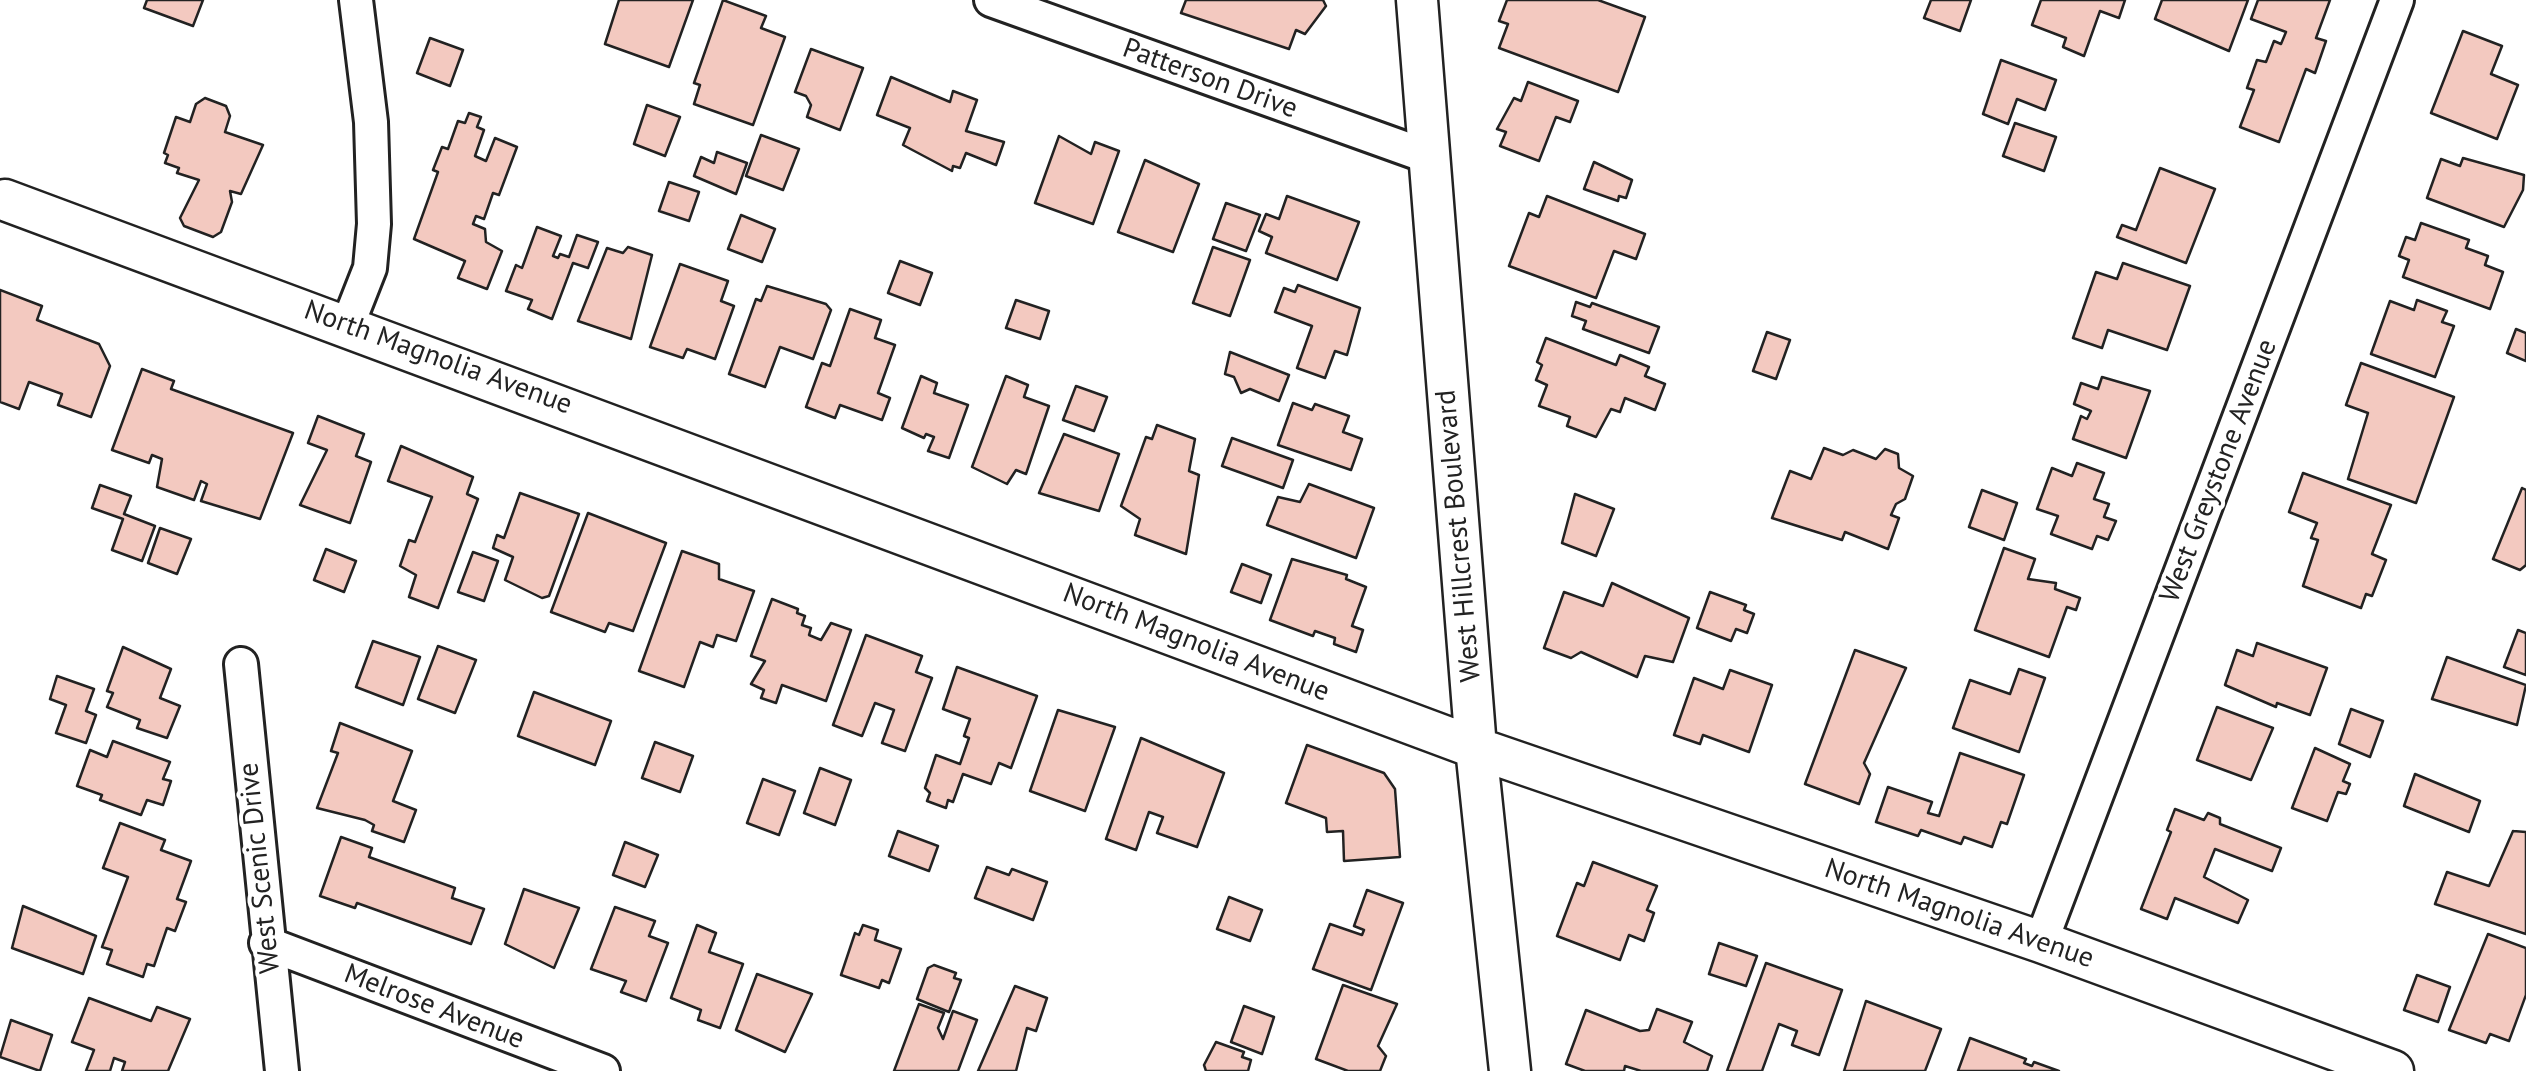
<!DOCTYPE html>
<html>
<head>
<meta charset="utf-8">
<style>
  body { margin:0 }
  canvas { display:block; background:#fff }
</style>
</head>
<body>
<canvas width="2526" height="1071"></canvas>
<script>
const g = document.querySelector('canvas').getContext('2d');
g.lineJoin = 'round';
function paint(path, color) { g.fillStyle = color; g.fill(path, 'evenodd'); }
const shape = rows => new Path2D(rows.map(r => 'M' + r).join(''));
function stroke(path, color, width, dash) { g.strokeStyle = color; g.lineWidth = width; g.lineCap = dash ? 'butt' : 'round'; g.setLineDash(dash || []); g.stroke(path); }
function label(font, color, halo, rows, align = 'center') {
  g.font = font + ' "PT Sans",sans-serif'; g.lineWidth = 8; g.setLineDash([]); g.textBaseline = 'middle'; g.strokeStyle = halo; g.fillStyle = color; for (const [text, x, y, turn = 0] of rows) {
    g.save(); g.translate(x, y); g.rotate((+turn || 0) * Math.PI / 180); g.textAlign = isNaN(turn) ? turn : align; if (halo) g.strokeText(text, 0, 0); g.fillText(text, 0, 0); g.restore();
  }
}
const building = shape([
  [147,0,203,0,193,26,144,8,147,0],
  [619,0,693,0,669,67,605,44,619,0],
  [723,0,766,16,761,28,785,37,753,125,694,104,700,85,694,83,723,0],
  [1186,0,1323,0,1326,6,1305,34,1296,30,1289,49,1181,13,1186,0],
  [1507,0,1598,0,1645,17,1618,92,1499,48,1508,24,1499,21,1507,0],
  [1931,0,1971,0,1960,31,1924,18,1931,0],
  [2041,0,2125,0,2119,18,2100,11,2084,56,2063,47,2066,38,2032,25,2041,0],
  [2162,0,2248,0,2229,51,2155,19,2162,0],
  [2258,0,2330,0,2316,38,2326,41,2315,73,2306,69,2279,142,2240,127,2254,90,2247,88,2257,60,2266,62,2274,41,2281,44,2286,32,2251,19,2258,0],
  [2463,31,2502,46,2491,74,2518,85,2497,139,2431,113,2463,31],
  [430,38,463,50,450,86,417,73,430,38],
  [811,49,863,68,840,130,807,117,811,105,806,96,795,92,811,49],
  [2001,60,2056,80,2045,110,2017,99,2008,124,1983,114,2001,60],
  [891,77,950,102,953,91,977,100,966,131,1004,142,996,165,966,153,960,168,953,166,952,171,903,145,910,128,877,115,891,77],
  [1528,82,1578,101,1570,122,1556,117,1539,161,1500,146,1506,132,1497,129,1514,98,1521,101,1528,82],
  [205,98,226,106,230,116,225,132,263,145,241,194,230,191,232,202,221,232,213,237,184,226,180,218,199,180,177,173,179,168,165,163,168,155,164,153,176,117,190,122,196,104,205,98],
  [647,105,680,117,665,156,634,144,647,105],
  [469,113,481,117,477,127,484,130,475,156,486,161,495,138,517,147,499,195,493,193,484,219,476,216,473,224,485,229,486,242,502,251,487,289,458,278,465,261,414,239,438,172,433,170,442,147,448,149,458,121,465,123,469,113],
  [2015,123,2056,137,2044,171,2003,156,2015,123],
  [761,135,799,149,783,190,746,176,761,135],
  [1059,136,1091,154,1095,142,1119,151,1093,224,1035,203,1059,136],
  [717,152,747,163,736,194,694,176,701,157,714,163,717,152],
  [2463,158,2524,175,2523,190,2504,227,2427,198,2441,159,2460,166,2463,158],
  [1145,160,1199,184,1173,252,1118,232,1145,160],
  [1594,162,1632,180,1626,198,1619,196,1618,201,1584,189,1594,162],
  [2160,168,2215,189,2186,263,2117,237,2122,225,2136,230,2160,168],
  [669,182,699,192,689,221,659,211,669,182],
  [1287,196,1359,222,1337,280,1266,253,1272,237,1259,231,1266,214,1279,219,1287,196],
  [1547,196,1645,234,1636,259,1614,251,1596,298,1509,266,1529,213,1539,217,1547,196],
  [1226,203,1260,215,1246,251,1213,239,1226,203],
  [741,215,775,229,762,262,728,249,741,215],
  [2421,223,2469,240,2466,248,2488,256,2485,265,2503,272,2490,309,2403,277,2409,260,2399,256,2406,237,2415,240,2421,223],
  [537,227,561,236,553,256,558,258,560,254,569,257,577,235,598,242,588,268,573,263,552,319,528,309,532,300,506,291,516,265,522,268,537,227],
  [628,247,652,255,631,339,578,321,607,248,623,253,628,247],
  [1213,247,1250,260,1230,316,1193,303,1213,247],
  [900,261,932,273,920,305,888,293,900,261],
  [2123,263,2190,286,2167,350,2108,330,2102,348,2073,338,2096,272,2117,279,2123,263],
  [680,264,728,281,721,301,734,306,715,359,687,349,683,358,650,347,680,264],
  [1298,285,1360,308,1347,355,1335,351,1325,378,1297,368,1312,326,1275,312,1284,288,1295,292,1298,285],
  [767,286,826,304,831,310,813,359,780,347,765,387,729,374,756,299,761,301,767,286],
  [0,290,42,306,37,320,99,344,110,366,91,417,58,405,62,394,29,382,19,409,0,402,0,290],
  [1016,300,1049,311,1040,339,1006,328,1016,300],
  [2417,300,2447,311,2442,322,2454,326,2435,377,2371,354,2390,301,2414,310,2417,300],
  [1576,302,1590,307,1592,303,1659,327,1649,353,1583,329,1586,321,1572,316,1576,302],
  [850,309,881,320,875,338,895,345,878,393,890,398,882,420,840,405,835,418,806,407,822,363,830,366,850,309],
  [2516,329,2526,333,2526,361,2507,353,2516,329],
  [1767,332,1790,340,1776,379,1753,371,1767,332],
  [1546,338,1616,365,1620,355,1649,367,1645,376,1665,384,1655,410,1625,398,1620,412,1611,409,1596,437,1567,426,1570,417,1539,406,1547,385,1536,380,1542,365,1537,362,1546,338],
  [1230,352,1289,375,1279,401,1250,389,1241,393,1234,377,1225,374,1230,352],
  [2361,363,2454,397,2416,503,2348,479,2368,413,2346,405,2361,363],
  [142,369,174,381,171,389,293,433,260,519,201,501,207,484,201,481,194,500,157,487,162,459,152,455,149,463,112,450,142,369],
  [921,376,937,383,934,393,968,405,949,458,928,451,934,437,926,434,924,438,902,428,921,376],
  [1006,376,1028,385,1024,397,1049,406,1026,474,1016,470,1007,484,972,467,1006,376],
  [2102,377,2150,391,2126,458,2073,439,2081,416,2087,419,2091,411,2074,404,2081,383,2098,389,2102,377],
  [1076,386,1107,397,1094,431,1063,420,1076,386],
  [1293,403,1312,410,1315,404,1349,416,1343,432,1362,439,1351,470,1278,445,1293,403],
  [318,416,364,434,356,456,371,462,350,523,300,505,327,450,308,443,318,416],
  [1157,425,1195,439,1189,471,1199,475,1186,554,1135,535,1140,519,1121,506,1146,437,1152,439,1157,425],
  [1064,434,1119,454,1099,511,1039,493,1064,434],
  [1232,438,1293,460,1283,488,1222,466,1232,438],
  [401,446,473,477,467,494,478,499,438,608,409,597,416,575,400,566,409,540,415,542,432,497,388,481,401,446],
  [1824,448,1843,455,1853,450,1876,459,1885,449,1898,454,1899,468,1913,476,1905,499,1896,504,1891,515,1899,518,1888,549,1845,532,1842,540,1772,518,1790,471,1811,479,1824,448],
  [2077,463,2104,473,2094,499,2109,504,2104,517,2116,521,2108,540,2097,536,2092,549,2051,534,2058,516,2037,509,2052,468,2072,476,2077,463],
  [2303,473,2391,505,2372,554,2386,560,2372,596,2366,594,2361,608,2303,586,2318,540,2311,538,2317,523,2289,512,2303,473],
  [1309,484,1374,508,1356,558,1267,525,1278,497,1300,502,1309,484],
  [100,485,131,496,124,514,155,526,142,561,112,550,123,519,92,508,100,485],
  [2522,488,2526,490,2526,565,2520,570,2493,559,2522,488],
  [1982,490,2017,503,2004,540,1969,527,1982,490],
  [520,493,579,514,549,596,542,598,505,580,513,557,493,548,497,535,504,538,520,493],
  [1575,494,1614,509,1596,556,1562,543,1575,494],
  [588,513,666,543,633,631,609,623,605,632,551,612,588,513],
  [160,528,191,539,177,574,148,563,160,528],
  [2004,548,2035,559,2028,579,2056,583,2055,589,2080,598,2076,610,2067,607,2049,657,1975,630,2004,548],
  [326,549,356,561,344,592,314,580,326,549],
  [682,551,719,564,719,579,754,591,736,641,717,635,713,647,700,642,684,687,639,671,682,551],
  [473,552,498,561,484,601,458,592,473,552],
  [1292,559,1347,575,1346,579,1366,587,1352,626,1363,630,1356,652,1334,644,1335,638,1315,631,1313,636,1270,620,1292,559],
  [1242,564,1271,575,1261,603,1231,592,1242,564],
  [1612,583,1689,618,1673,662,1645,656,1637,677,1581,652,1571,658,1544,648,1564,592,1603,606,1612,583],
  [1710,592,1746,605,1744,610,1754,614,1747,633,1736,629,1731,641,1697,628,1710,592],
  [772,599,798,609,797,613,805,616,802,625,811,628,809,635,821,640,831,623,851,630,826,701,782,685,776,703,761,698,764,690,751,684,765,661,751,656,772,599],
  [2518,630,2526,633,2526,675,2504,667,2518,630],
  [866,635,922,656,916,672,932,678,905,751,882,743,894,710,875,703,862,736,833,725,866,635],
  [373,641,420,657,403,705,356,687,373,641],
  [2257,643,2327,668,2310,715,2277,703,2276,707,2225,685,2237,650,2253,656,2257,643],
  [438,646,476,660,455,713,418,699,438,646],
  [123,647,171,669,160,698,180,706,167,738,137,728,140,720,107,707,113,693,107,691,123,647],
  [1855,650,1906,668,1864,763,1870,774,1859,804,1805,784,1855,650],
  [2447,657,2526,685,2517,725,2432,699,2447,657],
  [957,667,1037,696,1011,768,999,763,991,784,963,774,953,802,948,800,946,808,927,801,930,793,925,788,936,755,960,764,969,738,964,736,970,719,943,709,957,667],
  [2019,669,2045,678,2019,752,1953,728,1970,680,2010,694,2019,669],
  [1730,670,1772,685,1749,752,1703,735,1700,744,1674,735,1694,678,1723,689,1730,670],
  [57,676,94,689,86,711,96,715,86,743,56,733,66,705,50,699,57,676],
  [534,692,611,721,595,765,518,736,534,692],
  [2217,707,2273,728,2251,780,2197,760,2217,707],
  [2351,709,2383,721,2370,757,2339,744,2351,709],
  [1058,710,1115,727,1085,811,1030,791,1058,710],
  [340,723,412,751,393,801,416,810,404,842,372,831,374,825,365,820,317,808,338,753,331,751,340,723],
  [1141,738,1224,773,1197,847,1157,833,1163,817,1149,812,1136,850,1106,839,1141,738],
  [113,741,170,762,163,779,171,781,163,805,147,800,141,815,100,800,102,795,77,786,90,750,107,757,113,741],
  [655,742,693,756,680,792,642,778,655,742],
  [1307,745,1384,773,1395,789,1400,857,1344,861,1343,831,1327,832,1326,818,1286,803,1307,745],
  [2315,748,2350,764,2343,781,2350,784,2346,794,2338,792,2327,821,2292,808,2315,748],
  [1960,753,2024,775,2007,824,2001,822,1992,847,1964,837,1961,844,1921,830,1918,836,1876,822,1888,787,1932,802,1928,813,1939,816,1960,753],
  [820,768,851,780,835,825,804,813,820,768],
  [2415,774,2480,801,2469,832,2404,806,2415,774],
  [763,779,795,791,779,835,747,823,763,779],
  [2175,809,2204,820,2208,813,2220,818,2220,824,2281,848,2272,871,2215,849,2204,877,2248,900,2238,923,2175,898,2167,919,2141,909,2171,832,2167,830,2175,809],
  [120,823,165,840,161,850,191,861,177,899,186,902,175,931,167,928,154,966,147,964,143,977,107,964,112,950,102,947,128,877,103,868,120,823],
  [898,831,938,846,929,871,889,856,898,831],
  [2513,831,2526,832,2526,934,2435,904,2447,872,2489,886,2513,831],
  [341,837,372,848,369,857,455,888,452,898,484,909,471,944,357,903,355,908,320,896,341,837],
  [625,842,658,855,645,887,613,875,625,842],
  [1593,862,1657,886,1647,910,1654,913,1644,941,1629,935,1620,960,1557,936,1577,883,1584,886,1593,862],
  [987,867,1009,875,1012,869,1047,882,1033,920,975,898,987,867],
  [524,889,579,908,554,968,505,944,524,889],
  [1367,890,1403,903,1371,990,1313,969,1330,924,1362,935,1364,930,1354,926,1367,890],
  [1229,897,1262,910,1250,941,1217,929,1229,897],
  [23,906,96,936,83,974,12,948,23,906],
  [615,907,655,921,649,936,668,943,646,1001,621,992,626,981,591,969,615,907],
  [697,925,716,933,709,952,743,964,720,1028,698,1020,701,1010,671,998,697,925],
  [863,925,878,930,875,940,901,949,889,983,882,980,879,988,841,975,855,933,859,935,863,925],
  [2488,934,2526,948,2526,995,2509,1041,2490,1034,2486,1043,2449,1030,2488,934],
  [1719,943,1757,956,1746,986,1709,974,1719,943],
  [1766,963,1842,990,1819,1055,1792,1045,1797,1031,1779,1024,1762,1071,1727,1071,1766,963],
  [934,965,956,973,954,978,961,980,949,1012,917,999,928,968,934,965],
  [757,974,812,994,785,1052,736,1030,757,974],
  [2417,975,2450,987,2438,1022,2404,1010,2417,975],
  [1343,985,1397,1004,1378,1046,1386,1056,1380,1071,1348,1071,1316,1059,1343,985],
  [1015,986,1047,998,1036,1031,1027,1028,1016,1071,978,1071,1015,986],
  [89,998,151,1021,157,1007,190,1019,168,1071,122,1071,125,1062,114,1058,110,1071,86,1071,94,1050,72,1042,89,998],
  [1866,1001,1941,1029,1925,1071,1844,1071,1866,1001],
  [919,1004,944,1013,938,1028,943,1039,953,1011,977,1020,958,1071,894,1071,919,1004],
  [1244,1006,1274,1017,1262,1054,1231,1042,1244,1006],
  [1657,1009,1692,1022,1684,1042,1712,1056,1707,1071,1641,1071,1625,1066,1624,1071,1585,1071,1566,1064,1586,1010,1640,1031,1649,1030,1657,1009],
  [11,1020,52,1035,40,1071,0,1057,11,1020],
  [1970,1038,2026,1059,2024,1063,2032,1066,2034,1062,2059,1071,1958,1071,1970,1038],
  [1216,1042,1244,1052,1242,1057,1251,1060,1248,1071,1206,1071,1204,1065,1216,1042]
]);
paint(building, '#f3c9c0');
stroke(building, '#222', 2.5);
const minor = shape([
  [991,0,1429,157],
  [348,324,370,268,374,224,371,122,356,0],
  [241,664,282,1071],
  [2041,942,2397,0],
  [266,943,603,1071]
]);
const tertiary = shape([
  [1417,0,1476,748,1510,1071],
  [5,200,1476,748,2041,942,2393,1071]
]);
stroke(minor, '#222', 38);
stroke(tertiary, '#222', 45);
stroke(minor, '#fff', 32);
stroke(tertiary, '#fff', 40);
label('28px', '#222', '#fff', [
  ["Patterson Drive",1210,79,20],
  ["North Magnolia Avenue",438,358,20],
  ["West Greystone Avenue",2219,471,-69],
  ["West Hillcrest Boulevard",1459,536,-95],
  ["North Magnolia Avenue",1196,643,21],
  ["West Scenic Drive",260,868,-96],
  ["North Magnolia Avenue",1959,914,19],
  ["Melrose Avenue",434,1007,21]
]);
</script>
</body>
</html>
